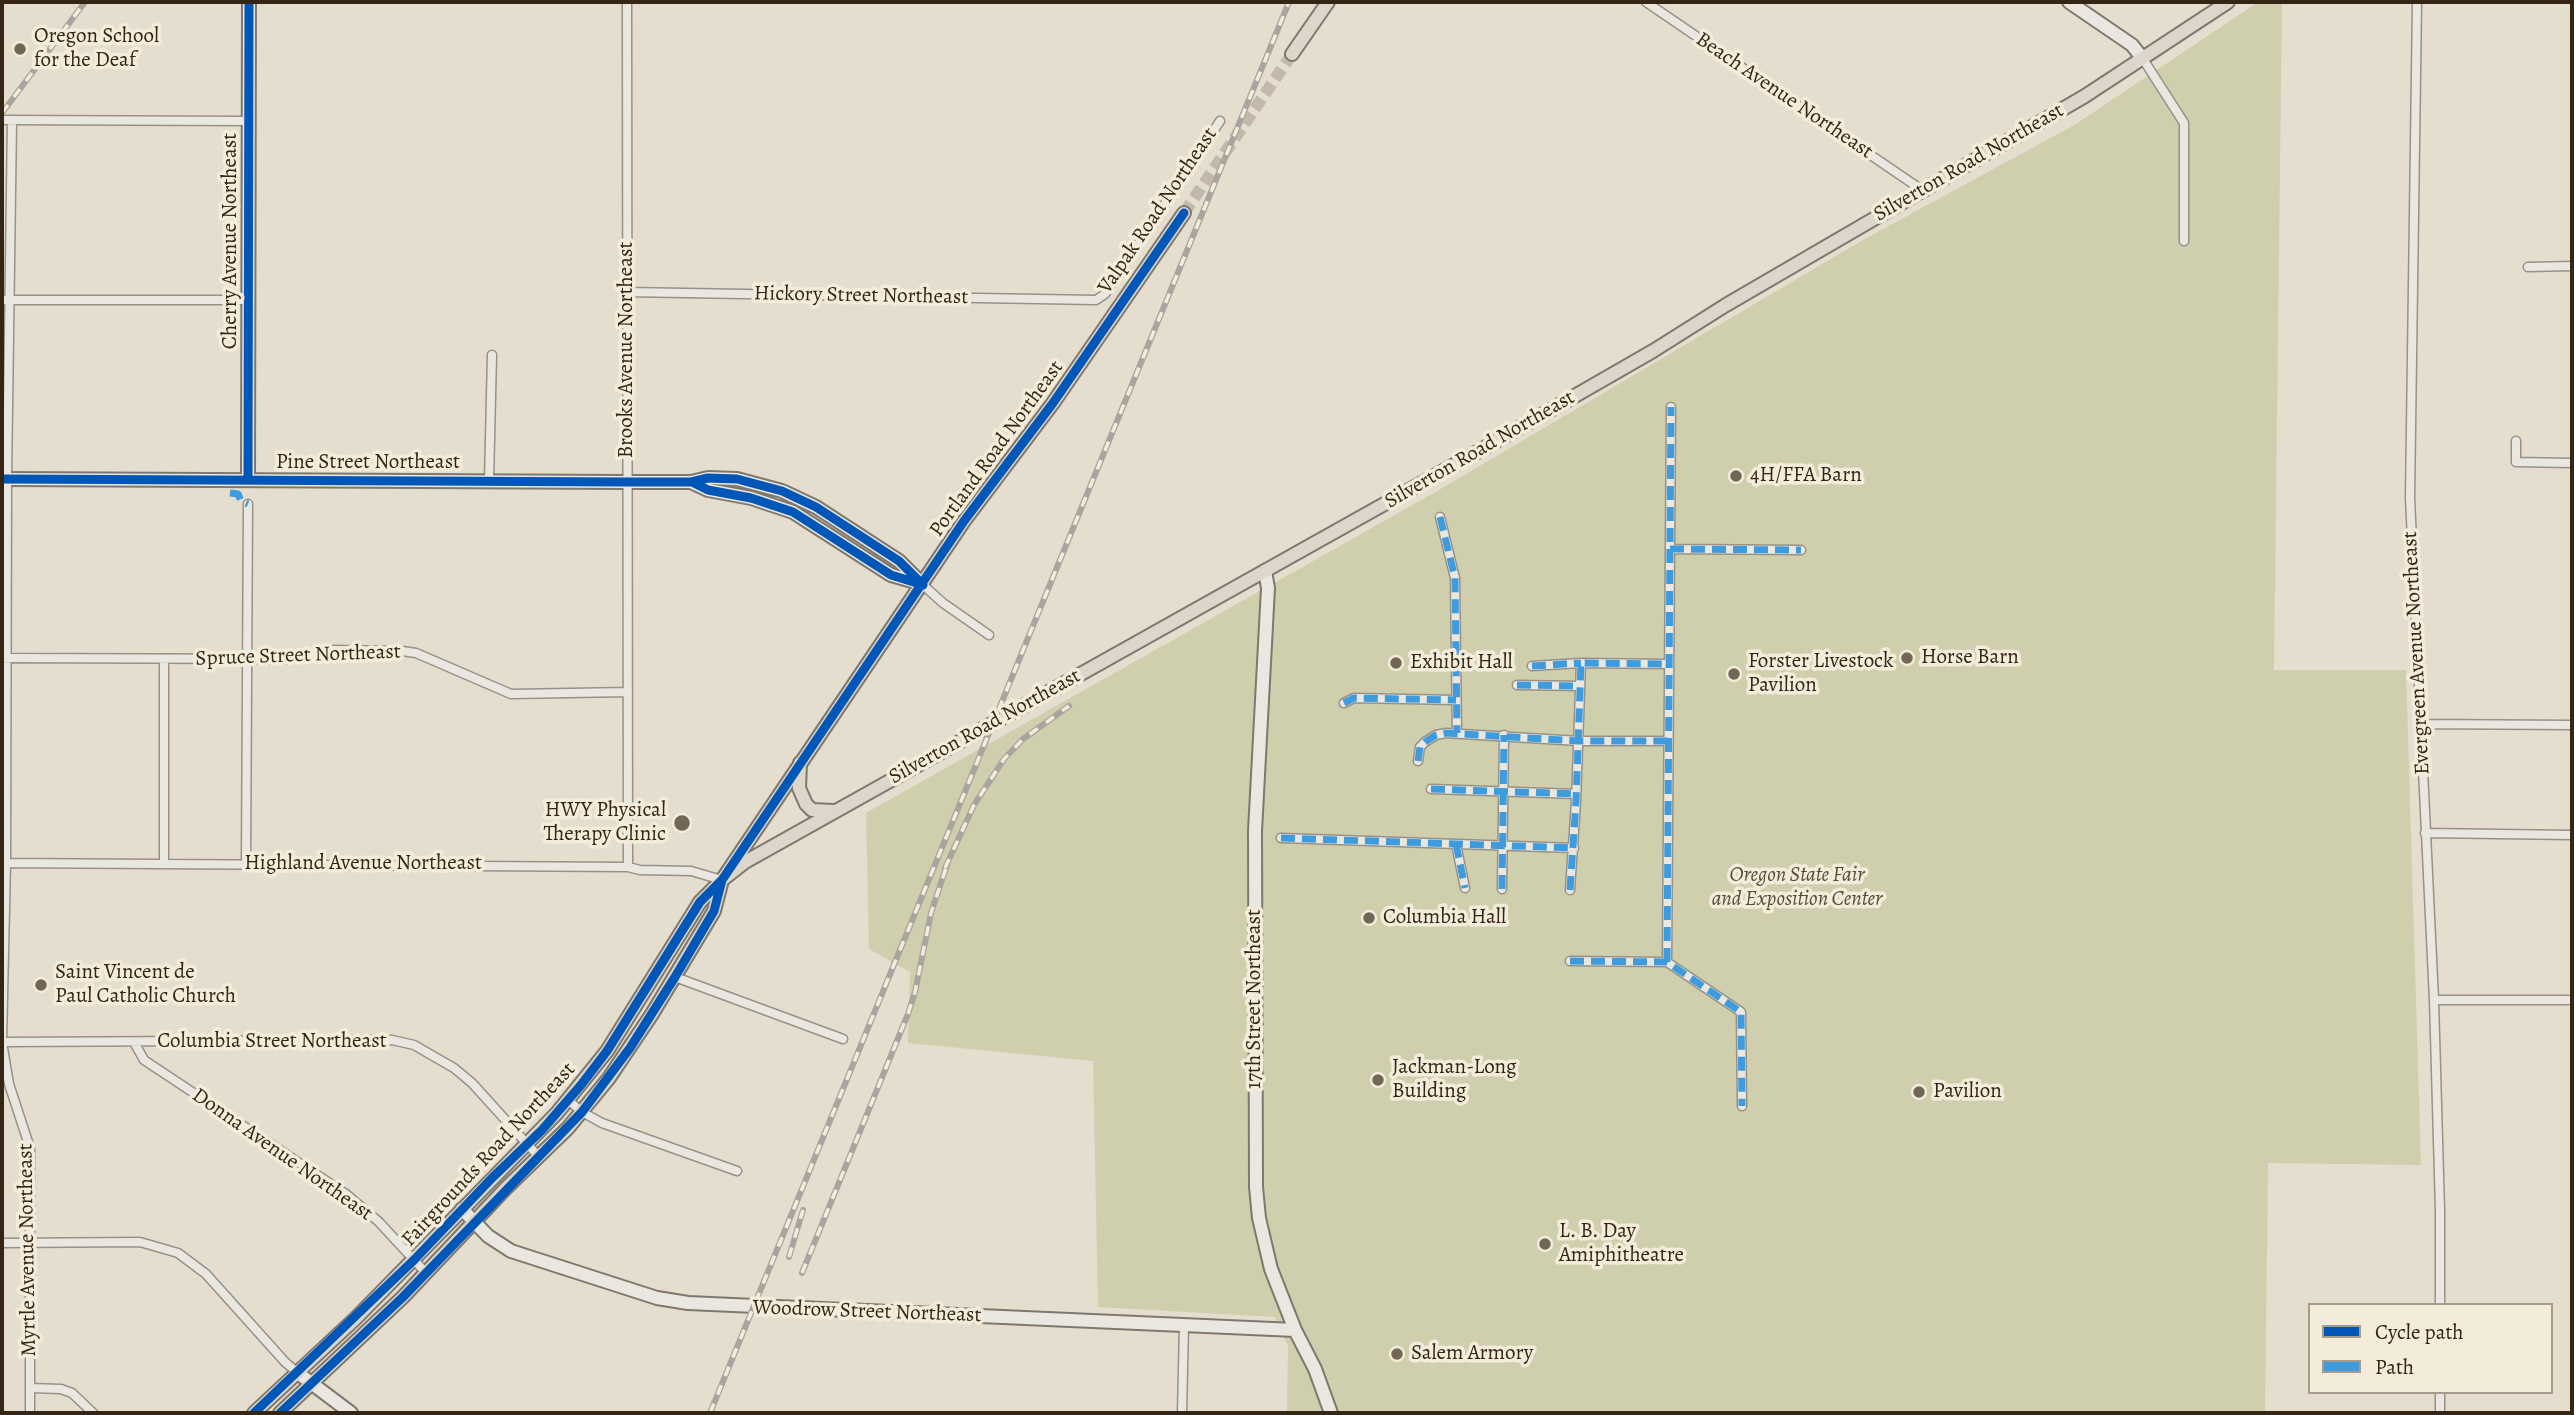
<!DOCTYPE html>
<html>
<head>
<meta charset="utf-8">
<style>
  body { margin:0 }
  #map { position:relative; width:2574px; height:1415px; overflow:hidden; background:#e5decf; font-family:Alegreya,serif }
  canvas { display:block }
  .frame { position:absolute; inset:0; border:4px solid #342514; pointer-events:none }
  .legend { position:absolute; left:2308px; top:1303px; width:245px; height:91px; box-sizing:border-box; background:#f3ecdb; border:2px solid #a79c8b; margin:0; padding:9px 12px; list-style:none; font-size:21px; color:#342514 }
  .legend li { display:flex; align-items:center; gap:14px; height:35px }
  .legend b { width:35px; border:2px solid #a79c8b }
</style>
</head>
<body>
<div id="map">
<canvas width="2574" height="1415"></canvas>
<div class="frame"></div>
<ul class="legend">
<li><b style="height:9px;background:#0057b8"></b>Cycle path</li>
<li><b style="height:9px;background:#3e9cde"></b>Path</li>
</ul>
</div>
<script>
const g = document.querySelector('canvas').getContext('2d');
g.lineJoin = 'round';
function paint(path, color) { g.fillStyle = color; g.fill(path, 'evenodd'); }
const shape = rows => new Path2D(rows.map(r => 'M' + r).join(''));
function stroke(path, color, width, dash) { g.strokeStyle = color; g.lineWidth = width; g.lineCap = dash ? 'butt' : 'round'; g.setLineDash(dash || []); g.stroke(path); }
function label(font, color, halo, rows, align = 'center') {
  g.font = font + ' Alegreya,serif'; g.lineWidth = 7; g.setLineDash([]); g.textBaseline = 'middle'; g.strokeStyle = halo; g.fillStyle = color; for (const [text, x, y, turn = 0] of rows) {
    g.save(); g.translate(x, y); g.rotate((+turn || 0) * Math.PI / 180); g.textAlign = isNaN(turn) ? turn : align; if (halo) g.strokeText(text, 0, 0); g.fillText(text, 0, 0); g.restore();
  }
}
paint(shape([
  [2258,2,2282,2,2274,670,2406,670,2421,1165,2268,1163,2265,1413,1287,1413,1288,1346,1275,1317,1098,1307,1093,1061,908,1043,910,972,869,949,866,813,1432,494,1863,240,2076,124]
]), '#cfcead');
stroke(shape([
  [1184,213,1292,54]
]), '#c2b9aa', 12, [12, 6]);
const street = shape([
  [627,2,628,867],
  [1646,2,1922,190],
  [2417,2,2410,498,2434,1000,2440,1210,2440,1305],
  [2143,59,2184,123,2184,241],
  [2,120,249,121],
  [12,120,7,479,6,863,2,1042,9,1084,30,1148,30,1388,61,1389,72,1393,93,1413],
  [2528,267,2572,266],
  [627,292,1096,300,1105,294,1220,121],
  [2,300,248,300],
  [2516,441,2516,462,2572,463],
  [489,481,492,355],
  [1440,517,1455,578,1457,733],
  [1670,549,1801,550],
  [923,585,943,603,989,635],
  [2,658,291,659,330,650,402,651,416,653,511,694,628,692],
  [1532,666,1581,663],
  [1517,685,1580,686],
  [1344,703,1354,698,1456,700],
  [2421,724,2572,725],
  [1418,761,1420,747,1425,742,1436,735,1446,733,1579,741,1668,741],
  [1431,789,1576,794],
  [2425,833,2572,835],
  [1281,838,1574,848],
  [1456,844,1465,888],
  [2,863,628,867,640,870,691,871,722,880],
  [164,863,164,659],
  [246,863,248,504],
  [1502,889,1504,735],
  [1570,890,1576,802,1581,663,1669,664],
  [1570,961,1667,962,1741,1012,1742,1106],
  [1667,962,1671,407],
  [675,977,843,1039],
  [2434,1000,2572,1000],
  [2,1042,392,1040,414,1045,454,1068,472,1083,539,1157],
  [134,1042,144,1060,346,1194,379,1222,426,1273],
  [568,1100,582,1112,602,1123,737,1171],
  [2,1243,140,1242,178,1253,206,1274,285,1362,298,1373],
  [30,1413,30,1388],
  [1182,1413,1184,1326],
  [2440,1413,2440,1392]
]);
const secondary = shape([
  [2069,2,2132,45,2143,59],
  [2,479,628,482,691,482,708,478,737,479,782,491,816,507,899,561,923,585],
  [248,480,249,2],
  [691,482,708,490,751,498,793,512,891,575,919,583],
  [1265,571,1268,588,1255,831,1256,1187,1259,1218,1271,1269,1295,1330,1315,1369,1331,1413],
  [462,1209,488,1236,511,1251,657,1298,688,1303,1295,1330],
  [298,1373,351,1413]
]);
const primary = shape([
  [1292,54,1328,2],
  [800,763,799,788,806,804,812,810,834,811],
  [254,1413,356,1318,557,1113,607,1051,700,902,722,880,745,862,1479,451,1653,351,1726,305,2085,96,2228,2],
  [280,1413,403,1297,506,1188,568,1128,609,1078,652,1014,714,911,722,880,964,521,1053,403,1184,213]
]);
stroke(street, '#979187', 11);
stroke(secondary, '#7e786e', 16);
stroke(primary, '#7e786e', 16);
stroke(street, '#eae7e0', 8);
stroke(secondary, '#eae7e0', 12);
stroke(primary, '#ddd6cb', 12);
const rail = shape([
  [2,113,85,2],
  [945,868,974,805,1004,759,1023,739,1069,706],
  [789,1257,803,1210],
  [802,1273,908,1014,915,992,931,913,948,862],
  [710,1413,1289,2]
]);
stroke(rail, '#a9a49d', 6);
stroke(rail, '#f3ecdb', 3.5, [10]);
stroke(shape([
  [230,493,238,494,241,501,248,504],
  [1440,517,1455,578,1457,733],
  [1670,549,1801,550],
  [1532,666,1581,663],
  [1517,685,1580,686],
  [1344,703,1354,698,1456,700],
  [1418,761,1420,747,1425,742,1436,735,1446,733,1579,741,1668,741],
  [1431,789,1576,794],
  [1281,838,1574,848],
  [1456,844,1465,888],
  [1502,889,1504,735],
  [1570,890,1576,802,1581,663,1669,664],
  [1570,961,1667,962,1741,1012,1742,1106],
  [1667,962,1671,407]
]), '#3e9cde', 7, [14, 7]);
stroke(shape([
  [2,479,628,482,691,482,708,478,737,479,782,491,816,507,899,561,923,585],
  [248,480,249,2],
  [692,482,708,490,751,498,793,512,891,575,920,584],
  [254,1413,414,1260,492,1178,542,1130,581,1085,607,1051,700,902,722,880,964,521,1053,403,1184,213],
  [280,1413,403,1297,582,1112,630,1048,675,977,714,911,722,880]
]), '#0057b8', 9);
for (const [x, y, r, color] of [
  [20,49,7,"#726655"],
  [1736,476,7,"#726655"],
  [1907,658,7,"#726655"],
  [1396,663,7,"#726655"],
  [1734,674,7,"#726655"],
  [682,823,9,"#726655"],
  [1369,918,7,"#726655"],
  [41,985,7,"#726655"],
  [1378,1080,7,"#726655"],
  [1919,1092,7,"#726655"],
  [1545,1244,7,"#726655"],
  [1397,1354,7,"#726655"]
]) { const dot = new Path2D(); dot.arc(x, y, r, 0, 2 * Math.PI); g.fillStyle = color; g.fill(dot); stroke(dot, '#f3ecdb', 2.5); }
label('21px', '#342514', '#f3ecdb', [
  ["Oregon School",34,37],
  ["for the Deaf",34,61],
  ["4H/FFA Barn",1750,476],
  ["Horse Barn",1921,658],
  ["Forster Livestock",1748,662],
  ["Pavilion",1748,686],
  ["Exhibit Hall",1410,663],
  ["HWY Physical",666,811,"right"],
  ["Therapy Clinic",666,835,"right"],
  ["Columbia Hall",1383,918],
  ["Saint Vincent de",55,973],
  ["Paul Catholic Church",55,997],
  ["Jackman-Long",1392,1068],
  ["Building",1392,1092],
  ["Pavilion",1933,1092],
  ["L. B. Day",1559,1232],
  ["Amiphitheatre",1559,1256],
  ["Salem Armory",1411,1354]
], 'left');
label('21px', '#342514', '#f3ecdb', [
  ["Beach Avenue Northeast",1784,96,34],
  ["Silverton Road Northeast",1969,163,-30],
  ["Valpak Road Northeast",1158,211,-56],
  ["Cherry Avenue Northeast",231,241,-90],
  ["Hickory Street Northeast",861,296,1],
  ["Brooks Avenue Northeast",627,350,-90],
  ["Portland Road Northeast",997,449,-54],
  ["Silverton Road Northeast",1480,450,-30],
  ["Pine Street Northeast",368,463],
  ["Evergreen Avenue Northeast",2417,653,-93],
  ["Spruce Street Northeast",298,656,-2],
  ["Silverton Road Northeast",985,727,-29],
  ["Highland Avenue Northeast",363,864],
  ["17th Street Northeast",1255,999,-90],
  ["Columbia Street Northeast",272,1042],
  ["Donna Avenue Northeast",282,1155,35],
  ["Fairgrounds Road Northeast",489,1155,-47],
  ["Myrtle Avenue Northeast",28,1250,-91],
  ["Woodrow Street Northeast",867,1312,2]
]);
label('italic 21px', '#564c34', '#f3ecdb', [
  ["Oregon State Fair",1797,876],
  ["and Exposition Center",1797,900]
]);
</script>
</body>
</html>
